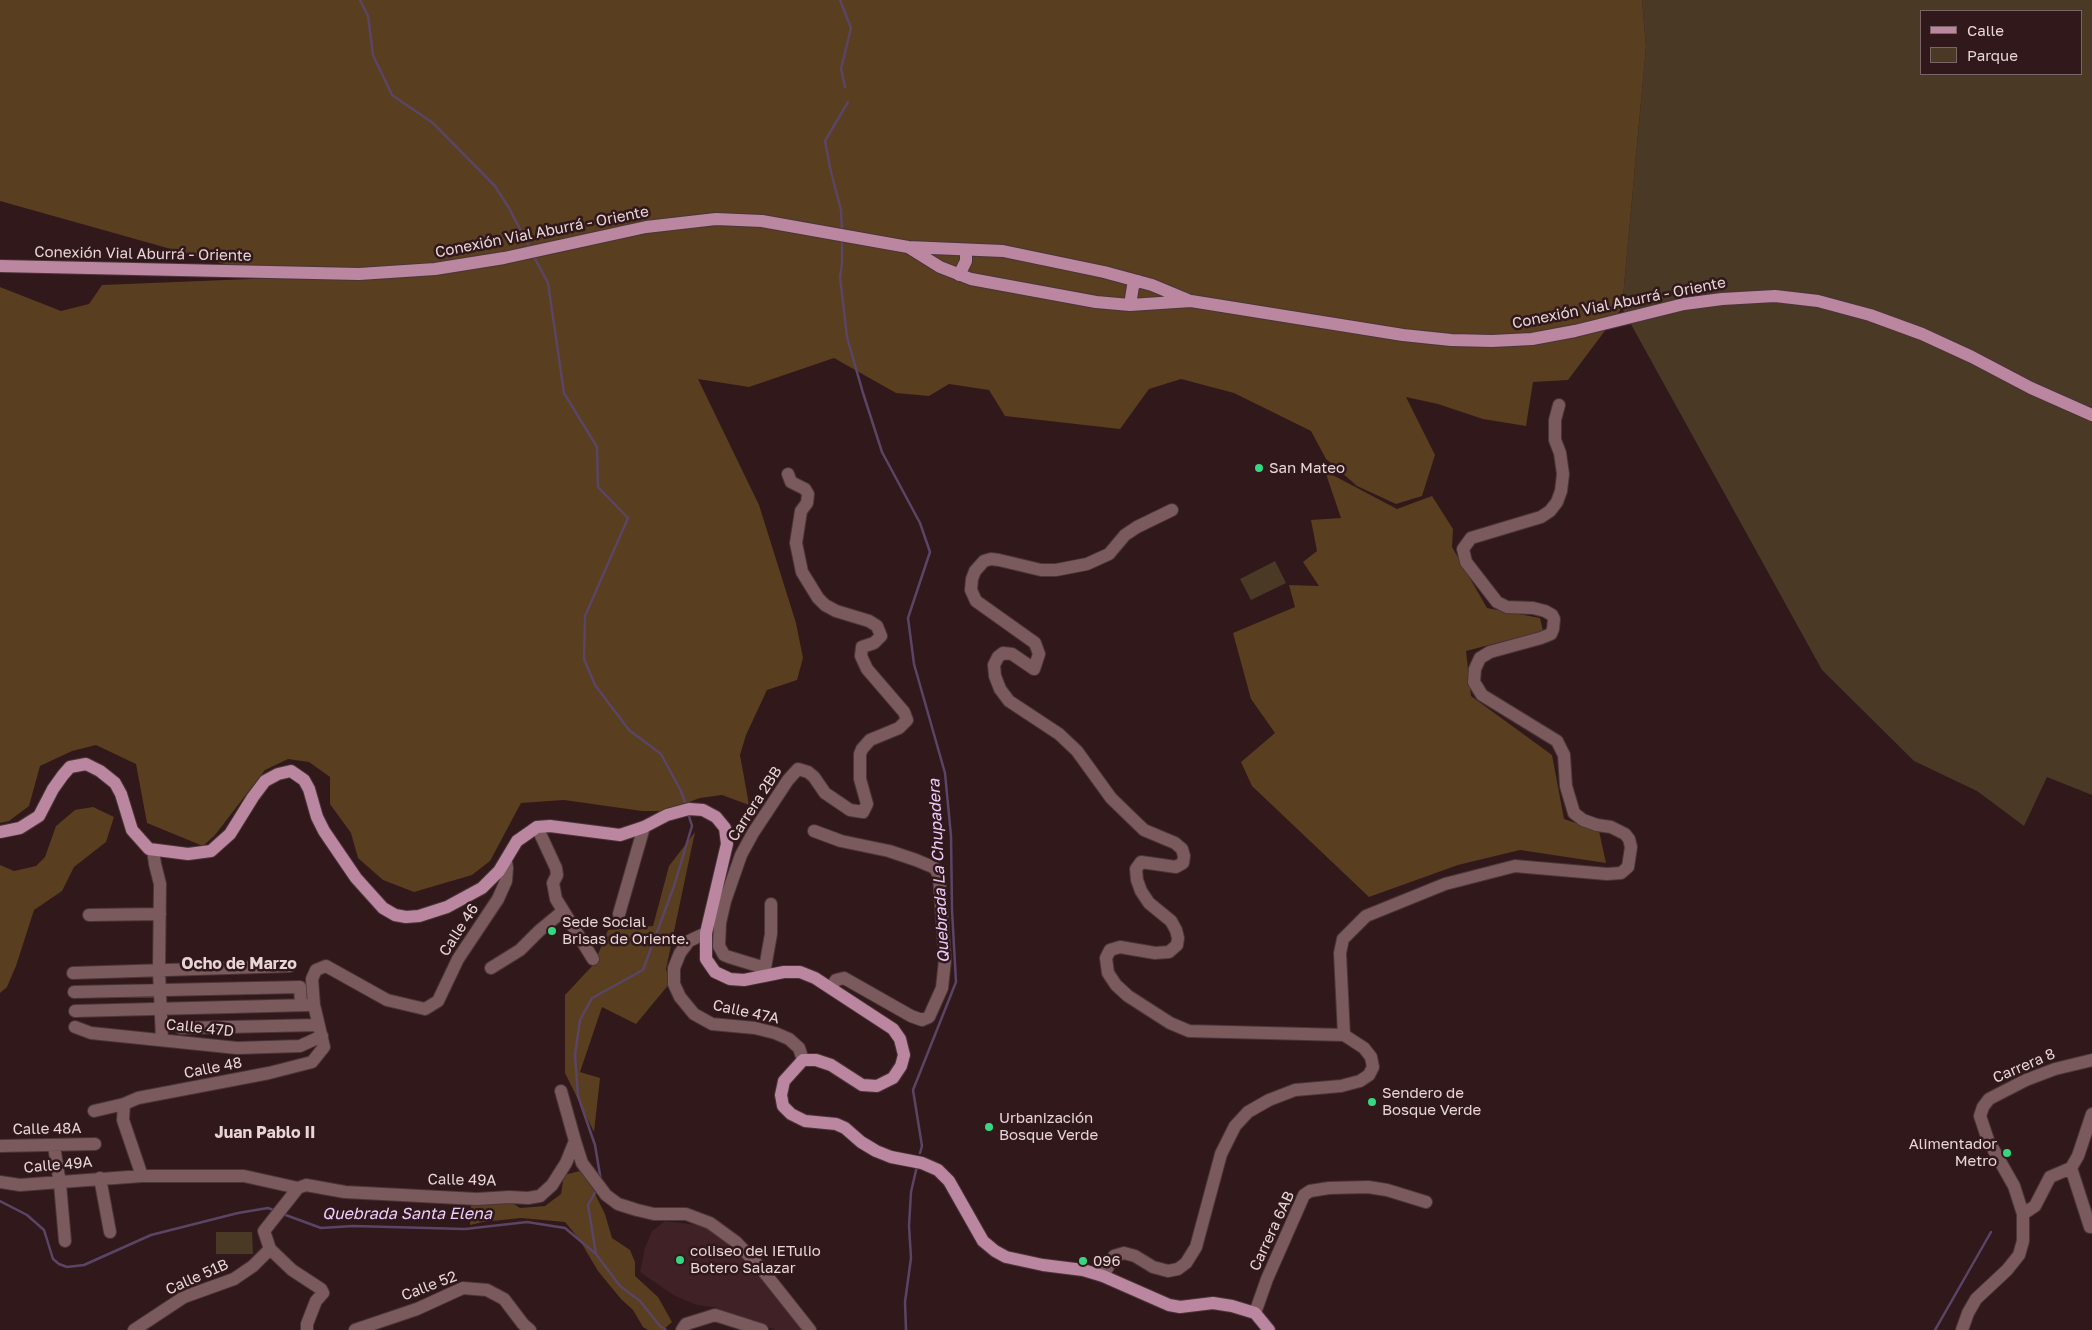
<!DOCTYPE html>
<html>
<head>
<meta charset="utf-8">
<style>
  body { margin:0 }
  #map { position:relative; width:2092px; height:1330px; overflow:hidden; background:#31181b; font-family:"Golos Text",sans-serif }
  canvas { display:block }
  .legend { position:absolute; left:1920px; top:10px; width:162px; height:65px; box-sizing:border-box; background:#31181b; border:1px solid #7a6466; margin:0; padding:6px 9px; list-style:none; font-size:15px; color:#e8d5d7 }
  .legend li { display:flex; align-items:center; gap:10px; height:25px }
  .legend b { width:25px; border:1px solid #7a6466 }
</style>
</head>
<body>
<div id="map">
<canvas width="2092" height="1330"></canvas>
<ul class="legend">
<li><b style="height:6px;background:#bb869f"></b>Calle</li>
<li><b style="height:14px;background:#4a3925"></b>Parque</li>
</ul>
</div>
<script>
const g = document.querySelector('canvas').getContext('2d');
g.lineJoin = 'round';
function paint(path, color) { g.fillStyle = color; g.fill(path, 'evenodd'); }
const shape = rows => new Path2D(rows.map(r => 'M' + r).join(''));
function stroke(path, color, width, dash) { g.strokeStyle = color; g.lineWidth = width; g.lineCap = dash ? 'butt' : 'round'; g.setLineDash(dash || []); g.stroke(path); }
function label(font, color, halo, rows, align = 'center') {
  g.font = font + ' "Golos Text",sans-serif'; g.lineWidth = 5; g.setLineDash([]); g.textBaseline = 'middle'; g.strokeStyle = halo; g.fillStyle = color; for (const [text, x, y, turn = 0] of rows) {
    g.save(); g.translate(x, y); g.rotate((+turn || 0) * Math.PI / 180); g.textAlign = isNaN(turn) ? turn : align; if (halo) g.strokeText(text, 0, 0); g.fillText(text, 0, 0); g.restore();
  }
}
paint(shape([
  [665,1221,704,1226,735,1248,751,1264,805,1330,776,1330,713,1307,697,1305,675,1296,640,1272,645,1248,652,1231]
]), '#402125');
paint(shape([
  [1642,0,2092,0,2092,795,2047,777,2024,826,1977,791,1914,761,1822,670,1622,308,1646,47],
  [1921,11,2081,11,2081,74,1921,74],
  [1275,561,1286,583,1251,600,1240,579],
  [216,1232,252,1232,253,1254,216,1254]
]), '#4a3925');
paint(shape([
  [0,0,1642,0,1646,47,1622,308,1568,380,1533,382,1526,426,1483,419,1438,404,1406,397,1435,455,1422,496,1396,504,1357,486,1326,459,1311,431,1234,393,1181,379,1149,389,1120,429,1005,416,989,390,949,384,929,396,896,393,834,358,749,387,698,379,759,505,796,623,803,658,797,680,767,690,746,735,740,755,749,805,722,795,700,798,665,811,642,811,564,800,521,803,490,861,472,875,414,892,383,880,358,858,351,833,330,804,330,777,309,762,288,759,265,770,215,835,203,846,147,823,136,764,96,745,72,751,40,766,29,806,9,821,0,823,0,287,61,311,89,304,102,285,274,278,0,201],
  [1325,471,1397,509,1432,496,1453,529,1452,547,1487,608,1540,618,1543,631,1466,651,1471,696,1552,755,1564,819,1599,831,1606,863,1520,850,1458,865,1369,897,1252,786,1241,762,1275,733,1251,699,1233,633,1295,607,1289,585,1319,586,1303,562,1317,551,1311,520,1341,518],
  [93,807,114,817,106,842,74,867,62,891,34,910,16,966,7,987,0,993,0,865,14,871,36,866,45,857,56,826,75,810],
  [695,832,666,969,670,983,636,1024,602,1007,580,1072,600,1078,594,1132,565,1073,565,995,594,964,608,930,653,926,669,866],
  [584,1170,593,1184,596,1196,605,1214,612,1238,630,1250,635,1262,635,1276,658,1297,672,1322,663,1330,648,1330,643,1327,633,1310,621,1299,598,1271,579,1239,565,1222,521,1218,483,1222,470,1225,471,1205,509,1201,520,1208,545,1206,561,1194,564,1175]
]), '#593e1f');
stroke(shape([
  [360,0,368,16,373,55,392,95,433,123,495,186,509,208,530,248],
  [840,0,851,28,841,69,845,87],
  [842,232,841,210,831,172,825,141,848,102],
  [842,240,842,264,840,277,847,337,863,393,882,452,920,523,930,552,908,618,914,664,945,773,951,836,952,910,956,982,913,1090,922,1146,920,1153],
  [533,255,548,283,564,393,597,447,598,487,628,518,585,616,584,659,595,685,629,730,661,754,681,791,686,805],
  [601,1181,595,1145,578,1096,575,1055,580,1020,592,998,643,970,674,886,692,826,688,813],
  [0,1201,27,1215,44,1230,53,1259,59,1264,67,1267,84,1265,151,1235,238,1213,268,1208,276,1211],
  [283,1214,321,1228,353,1226,465,1229,527,1222,565,1228,596,1254,620,1286,640,1301,660,1326,666,1330],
  [596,1254,588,1205,596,1191],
  [906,1330,905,1302,911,1258,909,1226,911,1192,917,1166],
  [1935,1330,1991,1232]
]), '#5b4565', 2.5);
const minor = shape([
  [537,827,556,868,557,875,553,883,556,899,593,959],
  [814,831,841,841,889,851,916,860,935,868,939,876,945,960,942,988,929,1017,922,1020,911,1016,844,978,836,980,831,988],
  [153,850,155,864,160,884,159,971,162,1040],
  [619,914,644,827],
  [89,915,160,914],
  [706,933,689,941,680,953,674,968,674,984,680,997,694,1014,712,1024,755,1028,775,1033,789,1039,799,1048,803,1060],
  [491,968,520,950,539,931,563,911],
  [765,968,771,934,771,904],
  [73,973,290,966],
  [764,976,765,968,729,957,724,955,719,946,720,923,725,901,741,855,753,833,788,780,798,769,808,772,814,777,825,793,850,810,863,812,867,804,860,779,860,754,862,749,870,740,899,728,907,720,904,712,867,669,861,656,862,647,874,643,881,636,877,626,869,621,836,611,825,605,818,598,802,572,796,543,801,511,807,503,808,494,805,489,791,482,788,474],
  [74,992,300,987,301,1005],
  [75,1011,309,1005],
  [75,1027,91,1033,237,1048,300,1046,322,1036],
  [181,1028,318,1025],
  [1344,1035,1340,953,1343,939,1366,916,1445,884,1515,866,1607,874,1621,873,1628,867,1631,847,1629,839,1625,834,1611,827,1597,825,1583,820,1574,813,1566,786,1564,755,1557,741,1482,695,1474,682,1475,669,1480,658,1490,652,1541,638,1551,634,1553,629,1554,619,1552,615,1545,611,1533,608,1507,607,1497,602,1466,562,1463,549,1471,538,1541,517,1550,511,1557,502,1561,491,1563,474,1560,453,1555,440,1555,420,1559,405],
  [561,1091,575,1141],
  [94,1111,124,1104],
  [0,1146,95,1144],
  [54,1146,60,1184,65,1241],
  [2071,1168,2090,1227],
  [142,1176,123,1120,124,1104,138,1098,269,1073,312,1062,324,1047,314,1005,312,979,316,970,326,966,387,1000,425,1009,438,1001,458,959,498,899,506,881,507,868,506,861],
  [100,1178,110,1232],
  [0,1182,20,1185,142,1176,244,1176,298,1188,306,1185,345,1192,477,1199,509,1197,528,1198,540,1196,552,1185,566,1163,575,1141,582,1163,606,1195,618,1204,637,1210,654,1214,686,1214,710,1223,736,1242,760,1267,810,1330],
  [2023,1214,2035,1206,2050,1177,2071,1168,2078,1156,2092,1114],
  [270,1249,292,1270,321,1289,323,1293,316,1301,307,1324,307,1330],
  [270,1249,264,1231,298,1188],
  [1103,1276,1114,1256,1124,1253,1135,1256,1153,1267,1168,1271,1178,1269,1186,1263,1196,1247,1221,1154,1235,1126,1248,1112,1269,1100,1295,1090,1341,1086,1360,1081,1369,1075,1373,1067,1371,1057,1364,1048,1344,1035,1189,1031,1170,1023,1128,996,1116,985,1108,973,1106,958,1110,950,1120,947,1155,953,1169,952,1177,945,1178,938,1176,930,1171,921,1149,903,1141,891,1137,880,1136,869,1141,862,1176,867,1183,863,1184,856,1182,849,1175,843,1144,830,1111,798,1077,751,1059,734,1009,701,1000,689,995,676,994,665,998,657,1003,653,1012,654,1034,669,1039,654,1035,643,976,601,971,590,972,579,975,571,984,561,991,559,999,560,1041,570,1056,570,1087,564,1109,554,1125,535,1137,527,1172,510],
  [1255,1313,1267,1279,1304,1195,1310,1191,1329,1188,1368,1187,1387,1190,1426,1202],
  [134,1330,184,1297,234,1279,253,1266,270,1249],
  [355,1330,417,1309,463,1288,487,1290,504,1299,523,1324,530,1330],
  [682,1330,686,1324,715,1315,762,1330],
  [1962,1330,1968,1313,1976,1299,2007,1270,2019,1255,2023,1241,2023,1214,2014,1186,1988,1140,1980,1116,1983,1107,1989,1099,2026,1080,2055,1069,2092,1060]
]);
const major = shape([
  [908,247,940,267,971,279,1096,302,1130,305,1191,301,1403,335,1451,340,1492,341,1532,339,1575,331,1684,304,1722,299,1775,296,1818,301,1870,315,1922,334,1972,357,2031,388,2092,415],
  [0,266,359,274,435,269,504,258,646,227,716,219,762,221,908,247,1003,251,1104,272,1152,285,1188,300],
  [959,275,966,261,966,251],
  [1130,305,1133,286,1138,281],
  [0,832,20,828,39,816,53,789,63,775,70,767,86,764,100,771,115,783,121,794,132,830,149,849,188,854,211,851,230,834,253,797,265,781,278,774,291,771,304,780,309,789,317,817,324,831,356,878,383,908,395,915,406,917,419,916,447,907,482,888,499,871,517,841,537,827,550,826,620,835,644,827,667,815,689,809,703,810,716,817,725,828,727,844,706,933,706,959,715,972,730,979,744,980,784,972,800,972,815,978,893,1029,900,1039,904,1055,901,1066,893,1078,877,1086,862,1085,831,1065,816,1060,803,1060,784,1081,781,1095,783,1106,791,1114,805,1121,836,1124,845,1128,861,1142,876,1151,891,1157,922,1163,938,1170,949,1181,983,1241,995,1251,1006,1257,1043,1265,1083,1270,1103,1276,1169,1305,1180,1307,1213,1303,1232,1306,1255,1313,1269,1330]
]);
stroke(minor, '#4a3538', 14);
stroke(major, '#4a3538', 14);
stroke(minor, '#7a5a5d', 12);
stroke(major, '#bb869f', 12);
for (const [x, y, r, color] of [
  [1259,468,5,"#35d881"],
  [552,931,5,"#35d881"],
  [1372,1102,5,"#35d881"],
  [989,1127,5,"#35d881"],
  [2007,1153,5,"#35d881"],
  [680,1260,5,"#35d881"],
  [1083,1261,5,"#35d881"]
]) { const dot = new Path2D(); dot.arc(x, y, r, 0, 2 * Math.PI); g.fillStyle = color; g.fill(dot); stroke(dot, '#31181b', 2); }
label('15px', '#e8d5d7', '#31181b', [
  ["Conexión Vial Aburrá - Oriente",542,232,-11],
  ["Conexión Vial Aburrá - Oriente",143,254,1],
  ["Conexión Vial Aburrá - Oriente",1619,303,-11],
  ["Carrera 2BB",755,804,-57],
  ["Calle 46",459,930,-57],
  ["Calle 47A",746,1012,12],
  ["Calle 47D",200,1028,6],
  ["Carrera 8",2024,1066,-23],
  ["Calle 48",213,1068,-11],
  ["Calle 48A",47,1129,-1],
  ["Calle 49A",58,1165,-5],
  ["Calle 49A",462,1180,1],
  ["Carrera 6AB",1272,1231,-65],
  ["Calle 51B",197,1277,-24],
  ["Calle 52",429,1286,-21]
]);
label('15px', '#e8d5d7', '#31181b', [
  ["San Mateo",1269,468],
  ["Sede Social",562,922],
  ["Brisas de Oriente.",562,939],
  ["Sendero de",1382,1093],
  ["Bosque Verde",1382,1110],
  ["Urbanización",999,1118],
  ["Bosque Verde",999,1135],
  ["Alimentador",1997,1144,"right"],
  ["Metro",1997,1161,"right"],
  ["coliseo del IETulio",690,1251],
  ["Botero Salazar",690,1268],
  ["096",1093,1261]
], 'left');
label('italic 16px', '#ecccfa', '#31181b', [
  ["Quebrada La Chupadera",939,871,-93],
  ["Quebrada Santa Elena",407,1214]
]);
label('bold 16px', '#e8d5d7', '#31181b', [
  ["Ocho de Marzo",239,964],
  ["Juan Pablo II",265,1133]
]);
</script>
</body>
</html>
